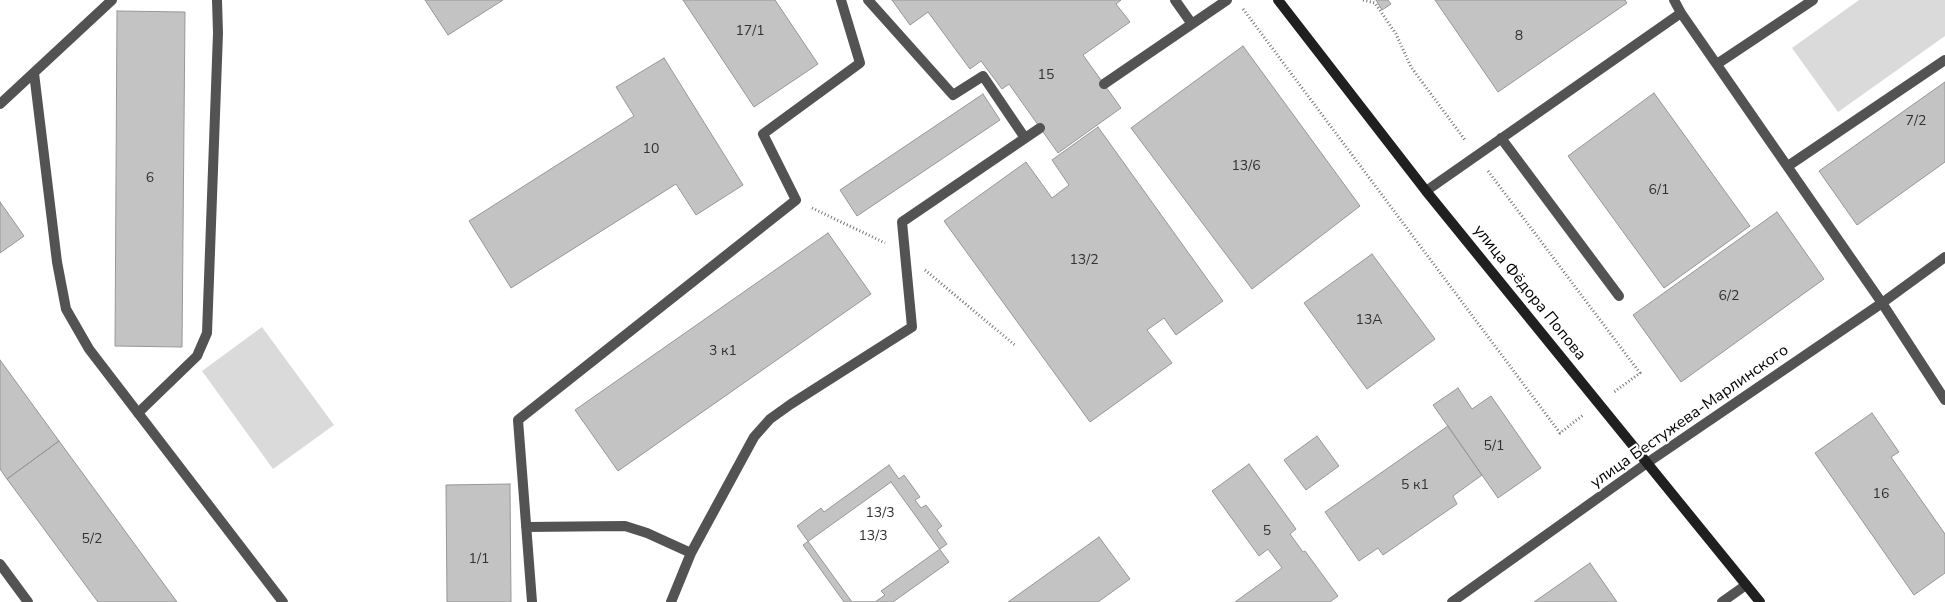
<!DOCTYPE html>
<html>
<head>
<meta charset="utf-8">
<style>
  body { margin:0 }
  canvas { display:block; background:#fff }
</style>
</head>
<body>
<canvas width="1945" height="602"></canvas>
<script>
const g = document.querySelector('canvas').getContext('2d');
g.lineJoin = 'round';
function paint(path, color) { g.fillStyle = color; g.fill(path, 'evenodd'); }
const shape = rows => new Path2D(rows.map(r => 'M' + r).join(''));
function stroke(path, color, width, dash) { g.strokeStyle = color; g.lineWidth = width; g.lineCap = dash ? 'butt' : 'round'; g.setLineDash(dash || []); g.stroke(path); }
function label(font, color, halo, rows, align = 'center') {
  g.font = font + ' "Nunito Sans",sans-serif'; g.lineWidth = 4.5; g.setLineDash([]); g.textBaseline = 'middle'; g.strokeStyle = halo; g.fillStyle = color; for (const [text, x, y, turn = 0] of rows) {
    g.save(); g.translate(x, y); g.rotate((+turn || 0) * Math.PI / 180); g.textAlign = isNaN(turn) ? turn : align; if (halo) g.strokeText(text, 0, 0); g.fillText(text, 0, 0); g.restore();
  }
}
paint(shape([
  [1859,0,1945,0,1945,36,1838,112,1792,48],
  [262,327,334,425,273,469,202,371]
]), '#dadada');
const building = shape([
  [425,0,503,0,448,35,425,0],
  [683,0,775,0,818,64,754,107,683,0],
  [892,0,1121,0,1116,4,1130,22,1083,55,1121,108,1058,153,1009,84,1002,89,981,61,970,69,928,12,910,25,892,0],
  [1376,0,1388,0,1391,4,1382,10,1376,0],
  [1435,0,1625,0,1627,3,1498,92,1435,0],
  [117,11,185,12,182,347,115,346,117,11],
  [1243,46,1360,206,1252,289,1131,128,1243,46],
  [664,58,743,185,696,215,676,184,511,288,469,221,634,116,616,87,664,58],
  [1945,82,1945,162,1857,225,1819,171,1945,82],
  [1654,93,1750,226,1664,288,1568,156,1654,93],
  [983,94,1000,120,857,216,840,190,983,94],
  [1098,127,1223,301,1176,335,1164,318,1147,330,1172,363,1090,422,944,221,1026,162,1052,198,1069,185,1052,160,1098,127],
  [0,202,24,236,0,253,0,202],
  [1777,212,1824,279,1681,382,1633,315,1777,212],
  [828,233,871,294,618,471,575,410,828,233],
  [1372,254,1435,339,1367,389,1304,303,1372,254],
  [0,360,59,441,7,479,0,469,0,360],
  [1458,388,1472,409,1491,396,1541,468,1498,498,1433,405,1458,388],
  [1872,413,1899,452,1891,457,1945,534,1945,573,1914,595,1815,453,1872,413],
  [1448,426,1482,475,1453,496,1457,504,1383,555,1378,548,1359,561,1325,512,1448,426],
  [1317,436,1339,466,1306,490,1284,460,1317,436],
  [59,441,177,602,98,602,7,479,59,441],
  [1249,464,1296,529,1290,534,1303,552,1305,551,1338,596,1330,602,1235,602,1282,568,1268,549,1259,556,1212,491,1249,464],
  [889,465,899,479,904,475,920,497,915,500,921,508,926,505,942,526,937,530,947,544,881,591,885,595,875,602,852,602,797,526,821,508,824,512,889,465],
  [891,482,949,562,893,602,844,602,803,545,891,482],
  [510,484,511,602,447,602,446,485,510,484],
  [1099,537,1130,579,1098,602,1008,602,1099,537],
  [1590,563,1617,602,1534,602,1590,563]
]);
paint(building, '#c3c3c3');
stroke(building, '#979797', 1);
stroke(shape([
  [1363,0,1375,3,1396,34,1411,67,1465,140],
  [1243,9,1560,433,1583,415],
  [1488,171,1640,373,1614,392],
  [812,208,885,243],
  [925,270,1016,346]
]), '#757575', 3, [1, 2.5]);
stroke(shape([
  [868,0,953,95,983,76,1025,138],
  [1175,0,1192,24],
  [1674,0,1681,13,1882,303,1945,400],
  [1717,64,1813,0],
  [1104,84,1227,0],
  [1501,138,1619,296],
  [1788,166,1945,60],
  [1426,191,1681,13],
  [138,413,197,356,207,333,218,33,217,0],
  [526,527,625,526,647,533,691,553],
  [532,602,518,420,796,200,763,134,860,63,841,0],
  [671,602,691,553,754,437,770,419,791,404,912,327,902,222,1040,128],
  [1722,602,1746,585]
]), '#535353', 10);
stroke(shape([
  [34,73,57,262,66,309,89,349,283,602],
  [0,104,112,0],
  [0,564,28,602],
  [1452,602,1647,463,1882,303,1945,257]
]), '#535353', 10);
stroke(shape([
  [1278,0,1426,191,1760,602]
]), '#202020', 10);
label('14px', '#313131', null, [
  ["17/1",750,32],
  ["8",1519,37],
  ["15",1046,76],
  ["7/2",1916,122],
  ["10",651,150],
  ["13/6",1246,167],
  ["6",150,179],
  ["6/1",1659,191],
  ["13/2",1084,261],
  ["6/2",1729,297],
  ["13А",1369,321],
  ["3 к1",723,352],
  ["5/1",1494,447],
  ["5 к1",1415,486],
  ["16",1881,495],
  ["13/3",880,514],
  ["5",1267,532],
  ["13/3",873,537],
  ["5/2",92,540],
  ["1/1",479,560]
]);
label('16px', '#000', '#fff', [
  ["улица Фёдора Попова",1529,293,51],
  ["улица Бестужева-Марлинского",1690,417,-35]
]);
</script>
</body>
</html>
